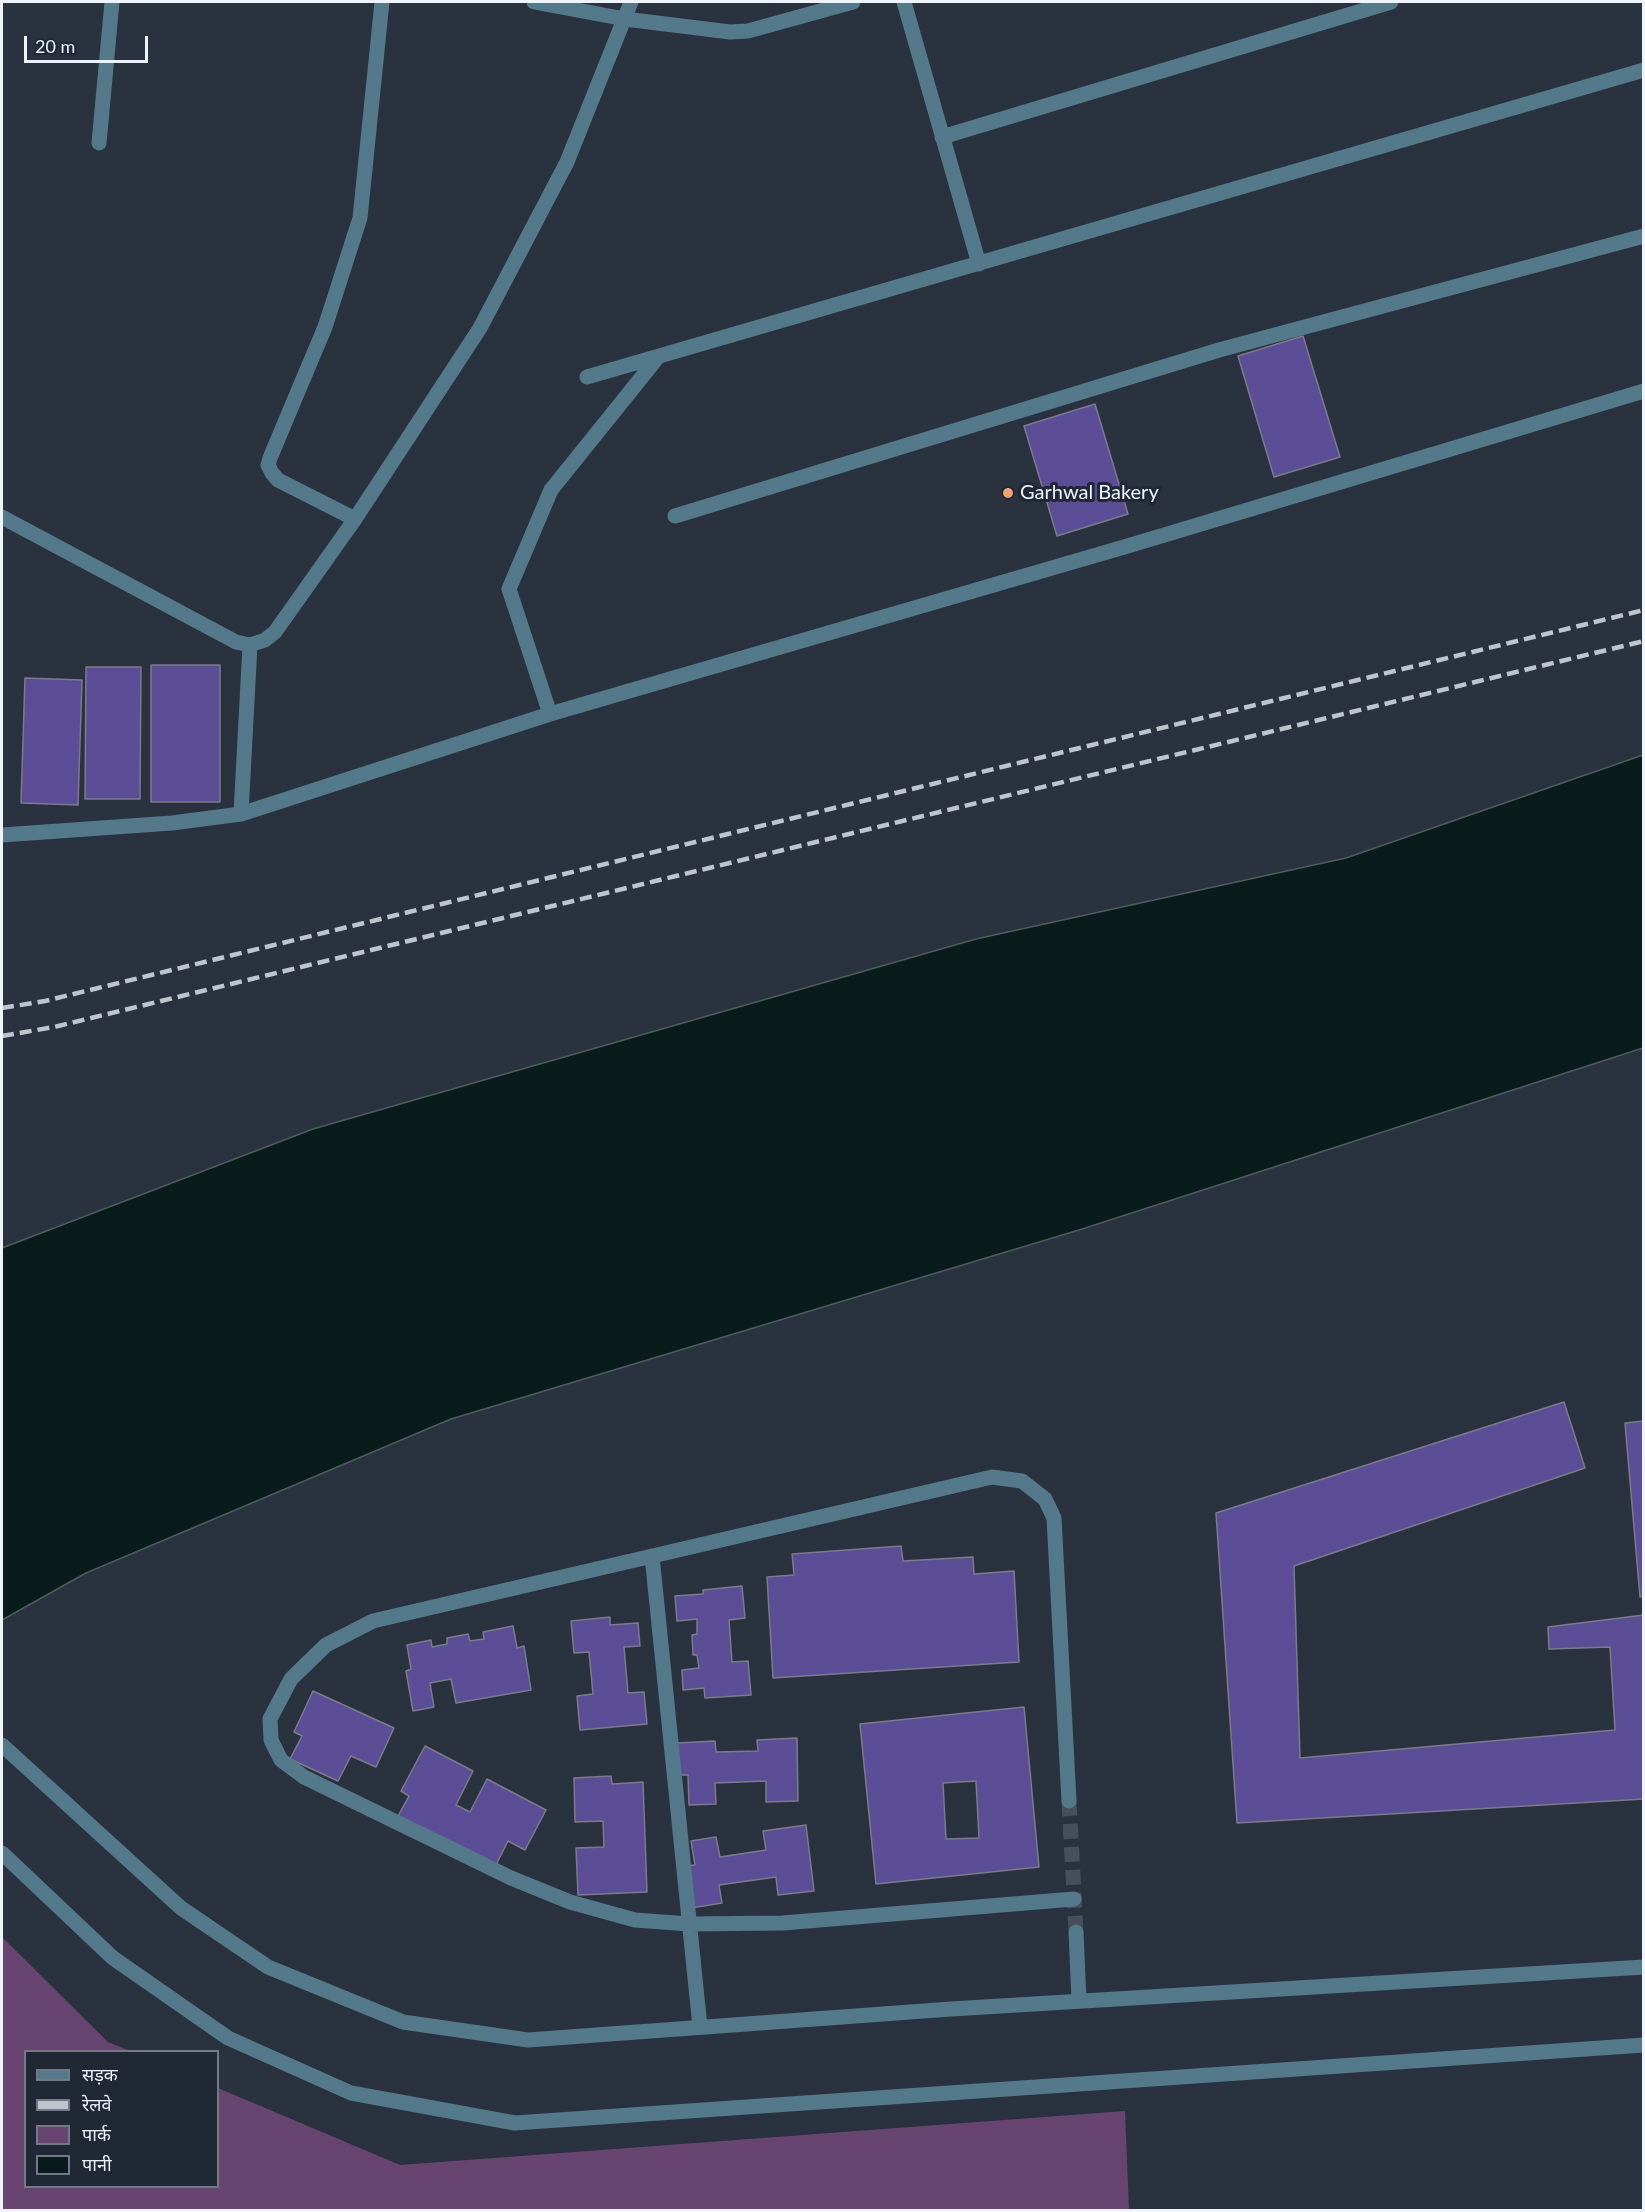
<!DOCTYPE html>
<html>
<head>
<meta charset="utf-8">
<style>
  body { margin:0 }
  #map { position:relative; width:1645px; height:2212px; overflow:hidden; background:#2a323f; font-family:Lato,"Noto Sans Devanagari",sans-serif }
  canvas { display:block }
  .frame { position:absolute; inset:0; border:3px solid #eef3fc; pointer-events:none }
  .legend { position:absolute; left:24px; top:2050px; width:195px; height:138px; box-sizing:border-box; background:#212835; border:2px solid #737985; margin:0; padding:8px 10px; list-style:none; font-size:18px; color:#eef3fc }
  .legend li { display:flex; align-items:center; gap:12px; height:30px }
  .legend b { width:30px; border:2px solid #737985 }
  .scale { position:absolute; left:24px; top:36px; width:124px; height:27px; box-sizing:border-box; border:3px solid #eef3fc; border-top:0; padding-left:8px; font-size:18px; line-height:21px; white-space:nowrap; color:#eef3fc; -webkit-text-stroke:4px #212835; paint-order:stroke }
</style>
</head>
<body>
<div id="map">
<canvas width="1645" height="2212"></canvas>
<div class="frame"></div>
<ul class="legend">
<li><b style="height:8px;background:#53798b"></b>सड़क</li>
<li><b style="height:8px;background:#bfc5cf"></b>रेलवे</li>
<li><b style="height:16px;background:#674570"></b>पार्क</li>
<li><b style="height:16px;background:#0a1b1c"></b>पानी</li>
</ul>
<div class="scale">20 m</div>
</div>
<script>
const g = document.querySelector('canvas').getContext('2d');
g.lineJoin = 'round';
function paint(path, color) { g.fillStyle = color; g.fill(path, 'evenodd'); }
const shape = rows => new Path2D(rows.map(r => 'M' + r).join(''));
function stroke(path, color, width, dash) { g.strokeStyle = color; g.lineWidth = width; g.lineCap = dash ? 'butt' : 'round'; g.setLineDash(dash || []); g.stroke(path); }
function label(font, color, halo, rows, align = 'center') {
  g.font = font + ' Lato,sans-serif'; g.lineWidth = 6; g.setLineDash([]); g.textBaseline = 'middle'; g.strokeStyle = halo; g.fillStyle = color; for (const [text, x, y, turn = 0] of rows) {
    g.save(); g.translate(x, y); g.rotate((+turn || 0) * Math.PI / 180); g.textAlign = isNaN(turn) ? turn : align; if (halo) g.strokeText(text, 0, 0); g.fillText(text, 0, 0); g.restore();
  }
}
paint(shape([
  [2,1937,108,2042,130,2051,26,2052,26,2186,218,2186,218,2088,400,2165,1125,2111,1129,2210,2,2210]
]), '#674570');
const water = shape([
  [1643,755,1643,1048,1079,1230,451,1419,86,1573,2,1620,2,1248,313,1129,976,939,1346,858,1643,755]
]);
paint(water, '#0a1b1c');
stroke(water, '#4e5c5f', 1.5);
const building = shape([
  [1303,336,1340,457,1274,477,1238,356,1303,336],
  [1095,404,1128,514,1057,536,1024,426,1095,404],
  [151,665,220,665,220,802,151,802,151,665],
  [86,667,141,667,140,799,85,799,86,667],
  [25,678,82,680,78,805,21,803,25,678],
  [1564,1402,1585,1468,1294,1566,1300,1758,1615,1730,1610,1647,1549,1649,1548,1627,1644,1615,1644,1799,1237,1823,1216,1513,1564,1402],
  [1644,1421,1644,1596,1640,1597,1625,1423,1644,1421],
  [901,1546,903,1561,973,1557,974,1574,1014,1571,1019,1662,773,1678,767,1577,794,1575,792,1554,901,1546],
  [742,1586,745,1618,729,1620,732,1662,748,1661,751,1695,705,1698,704,1688,683,1690,682,1670,699,1668,697,1655,693,1655,692,1635,697,1634,697,1619,677,1621,675,1596,703,1594,703,1590,742,1586],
  [610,1617,610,1625,638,1623,640,1646,624,1647,628,1693,644,1692,647,1724,580,1730,577,1696,593,1694,589,1652,574,1653,571,1621,610,1617],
  [513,1626,517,1648,524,1646,531,1690,456,1703,451,1679,430,1683,434,1707,413,1711,406,1671,411,1669,407,1645,431,1640,432,1647,447,1644,447,1638,468,1634,470,1641,484,1639,483,1632,513,1626],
  [313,1691,394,1728,376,1767,351,1756,338,1781,290,1759,302,1736,294,1732,313,1691],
  [1024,1707,1039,1867,876,1884,860,1724,1024,1707],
  [976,1781,979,1838,946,1839,943,1783,976,1781],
  [797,1738,798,1801,766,1802,766,1781,715,1783,716,1804,689,1805,688,1775,679,1775,677,1743,715,1741,716,1752,758,1751,757,1740,797,1738],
  [425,1746,473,1771,456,1805,470,1812,487,1779,546,1810,525,1850,508,1841,495,1867,398,1816,409,1796,401,1791,425,1746],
  [611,1776,612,1784,643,1782,647,1892,578,1895,576,1848,604,1847,603,1821,575,1822,574,1778,611,1776],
  [806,1825,814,1891,778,1895,776,1877,719,1885,722,1903,691,1908,685,1866,695,1865,691,1841,716,1837,720,1857,766,1850,763,1831,806,1825]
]);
paint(building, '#5b4e97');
stroke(building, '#7c7b8b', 1.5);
stroke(shape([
  [1069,1801,1076,1932]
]), '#474f5b', 15, [15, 8]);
stroke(shape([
  [534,2,625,19,730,32,748,31,853,2],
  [904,2,979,264],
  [942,137,1391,2],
  [99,143,112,2],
  [587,377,1644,70],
  [675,516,1219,350,1644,236],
  [2,517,236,642,250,645,265,640,275,632,355,519,480,328,567,162,631,2],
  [355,519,278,480,272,473,268,465,270,458,325,327,360,218,382,2],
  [550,714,509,589,551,490,658,357],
  [241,814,250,645],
  [2,835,172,823,241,814,550,714,1131,545,1644,391],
  [652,1556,700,2027],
  [2,1745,181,1908,268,1967,403,2022,528,2040,951,2009,1644,1967],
  [1069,1801,1054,1518,1045,1499,1022,1481,992,1477,373,1621,326,1645,291,1679,270,1719,271,1740,281,1760,304,1777,511,1878,570,1902,635,1920,689,1924,783,1923,1074,1899],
  [2,1853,113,1958,228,2038,351,2093,515,2123,1644,2045],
  [1076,1932,1079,2001]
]), '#53798b', 15);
stroke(shape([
  [2,1008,45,1001,1644,610],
  [2,1036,54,1027,1644,641]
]), '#bfc5cf', 4.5, [12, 6]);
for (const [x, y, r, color] of [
  [1008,493,6,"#f0a279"]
]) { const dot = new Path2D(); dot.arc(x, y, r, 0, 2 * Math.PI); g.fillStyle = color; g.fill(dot); stroke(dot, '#212835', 2); }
label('20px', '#eef3fc', '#212835', [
  ["Garhwal Bakery",1020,493]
], 'left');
</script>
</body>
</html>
